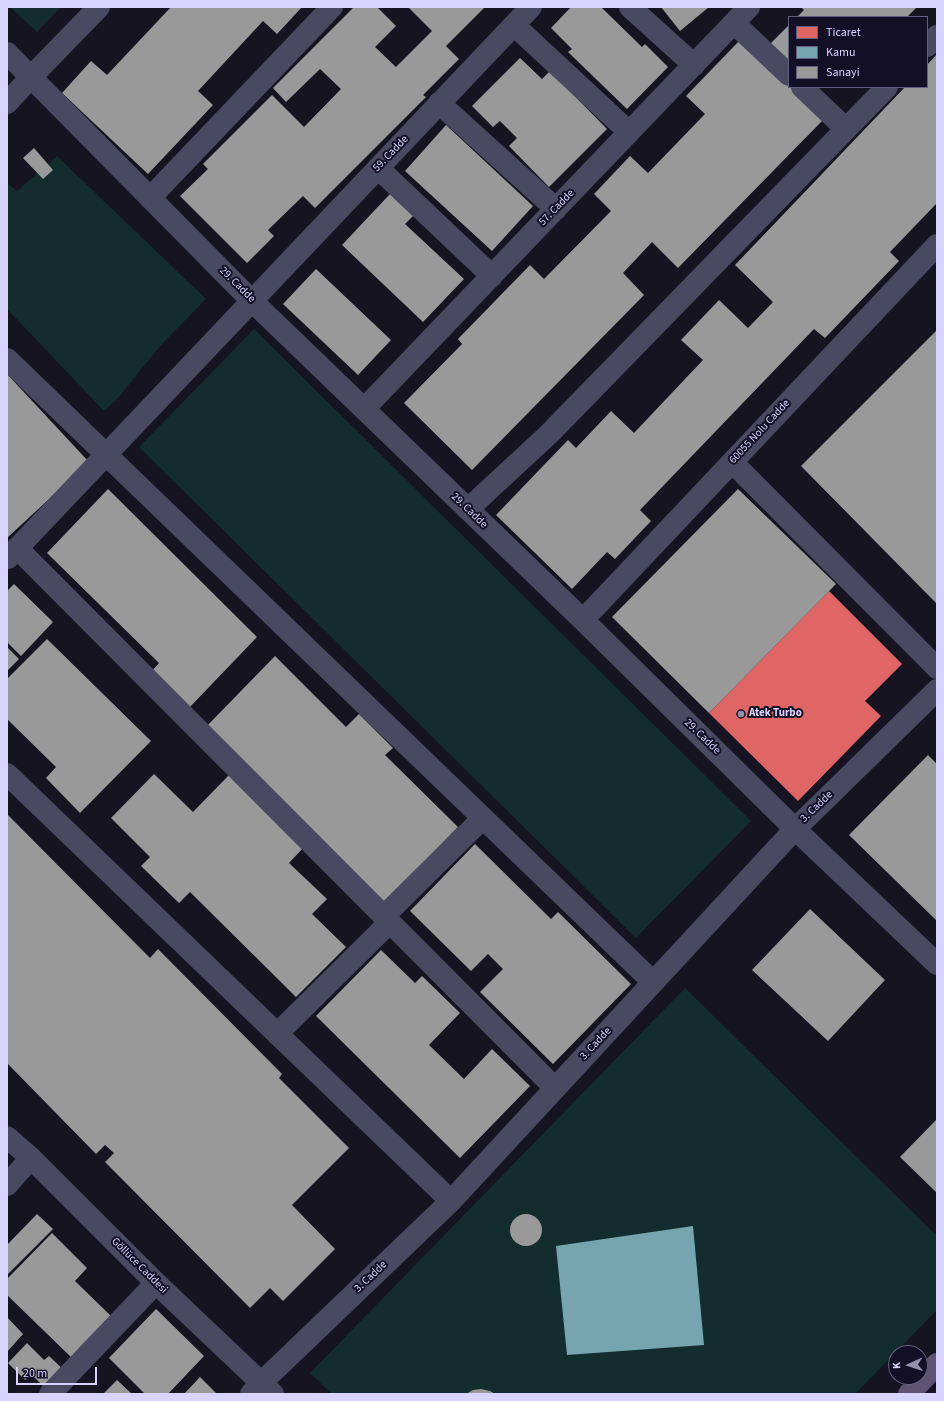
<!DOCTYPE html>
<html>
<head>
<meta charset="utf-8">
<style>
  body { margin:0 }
  #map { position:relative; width:944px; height:1401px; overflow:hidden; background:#161421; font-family:"Source Sans 3",sans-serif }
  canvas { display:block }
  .frame { position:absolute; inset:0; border:8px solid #d9d4ff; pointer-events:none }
  .legend { position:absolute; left:788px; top:16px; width:140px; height:72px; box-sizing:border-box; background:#130f26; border:1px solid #625e7d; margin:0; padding:5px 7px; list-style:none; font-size:12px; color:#d9d4ff }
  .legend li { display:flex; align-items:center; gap:8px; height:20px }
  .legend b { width:20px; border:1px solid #625e7d }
  .north { position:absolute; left:888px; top:1345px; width:40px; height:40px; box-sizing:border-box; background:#130f26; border:1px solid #625e7d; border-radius:50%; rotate:267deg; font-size:11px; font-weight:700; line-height:16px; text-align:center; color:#d9d4ff }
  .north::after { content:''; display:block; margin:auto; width:14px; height:18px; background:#9591b1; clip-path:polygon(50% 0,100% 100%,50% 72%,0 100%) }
  .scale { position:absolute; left:16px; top:1367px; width:81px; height:18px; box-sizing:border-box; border:2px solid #d9d4ff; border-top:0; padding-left:5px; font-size:12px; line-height:14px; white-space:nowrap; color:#d9d4ff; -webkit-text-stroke:3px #130f26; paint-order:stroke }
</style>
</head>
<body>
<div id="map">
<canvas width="944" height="1401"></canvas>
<div class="frame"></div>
<ul class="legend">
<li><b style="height:11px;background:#e06666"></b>Ticaret</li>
<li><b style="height:11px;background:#76a5af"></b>Kamu</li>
<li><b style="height:11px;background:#999"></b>Sanayi</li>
</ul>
<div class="north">K</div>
<div class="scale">20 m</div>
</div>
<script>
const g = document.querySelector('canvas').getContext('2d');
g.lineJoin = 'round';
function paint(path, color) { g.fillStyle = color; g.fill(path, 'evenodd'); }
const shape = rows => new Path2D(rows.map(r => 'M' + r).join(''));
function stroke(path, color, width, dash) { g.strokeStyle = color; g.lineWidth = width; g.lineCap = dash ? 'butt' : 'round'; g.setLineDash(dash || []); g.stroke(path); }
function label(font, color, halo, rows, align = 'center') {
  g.font = font + ' "Source Sans 3",sans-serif'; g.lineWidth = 4; g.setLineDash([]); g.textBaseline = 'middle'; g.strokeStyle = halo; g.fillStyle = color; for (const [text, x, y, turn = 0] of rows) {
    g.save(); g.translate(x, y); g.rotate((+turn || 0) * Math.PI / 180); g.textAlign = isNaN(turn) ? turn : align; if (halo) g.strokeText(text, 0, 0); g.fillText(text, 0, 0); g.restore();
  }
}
paint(shape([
  [10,7,61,7,37,32],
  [57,156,206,299,161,345,118,398,104,411,7,309,7,183,17,191],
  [254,329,751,821,636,938,139,447],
  [685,988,937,1236,937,1310,855,1394,332,1394,310,1373]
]), '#132c2d');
paint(shape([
  [829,591,902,664,865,701,881,716,798,801,709,713]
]), '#e06666');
paint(shape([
  [693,1226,704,1345,567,1355,556,1246]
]), '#76a5af');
paint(shape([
  [171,7,302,7,277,34,263,21,198,91,213,105,148,174,62,93,91,61,107,75],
  [354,7,380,7,378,8,396,26,375,47,396,67,432,31,408,7,485,7,446,46,459,59,423,95,426,97,315,208,303,196,268,230,274,236,247,263,180,196,208,169,203,164,272,95,304,127,341,89,320,69,286,102,273,88],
  [571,7,601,7,642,47,645,44,668,67,627,109,568,52,572,49,551,28],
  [661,7,709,7,680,31],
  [801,7,917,7,907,17,797,17,804,10],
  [789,25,789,65,769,45],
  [741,39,823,120,678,268,652,242,623,273,644,295,472,470,404,403,462,344,458,339,530,265,544,279,611,211,594,194,630,156,648,173,705,114,686,96],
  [937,54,937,203,890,252,899,261,825,338,814,329,640,510,651,521,615,559,607,552,572,589,496,515,568,440,576,448,611,411,634,433,703,360,681,340,719,300,748,328,773,302,735,265,905,87,927,87,927,65],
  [520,58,542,79,550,71,607,129,549,187,509,146,517,138,500,121,493,127,472,106],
  [446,125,533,206,492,251,405,171],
  [34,148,53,170,43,179,23,158],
  [390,194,413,216,405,224,464,279,423,322,342,245],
  [316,269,391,340,358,375,283,304],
  [937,330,937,604,801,466],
  [7,374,89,462,7,538],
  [108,489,257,637,188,709,151,672,159,663,47,553],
  [738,489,836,584,709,713,612,617],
  [14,584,53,622,21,656,7,642,7,591],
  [47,639,151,741,80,813,46,778,56,767,7,719,7,679],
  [7,647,19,659,7,671],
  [275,656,346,727,359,714,393,748,385,755,458,827,383,904,204,729],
  [928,755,937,764,937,921,849,835],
  [154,774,193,812,230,774,304,847,289,863,327,899,312,914,346,947,296,997,190,892,179,903,141,866,150,857,111,818],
  [7,814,150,958,158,949,282,1074,279,1078,349,1148,292,1205,335,1249,283,1301,270,1288,250,1308,105,1162,114,1153,105,1145,96,1154,7,1063],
  [475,844,551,919,558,912,631,984,553,1064,480,992,503,969,488,954,471,971,410,911],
  [810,909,885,980,828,1041,752,970],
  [381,950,415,983,422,976,460,1013,429,1045,464,1079,492,1049,530,1086,460,1158,316,1016],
  [937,1119,937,1193,900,1157],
  [37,1214,53,1229,7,1275,7,1245],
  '510 1230a16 16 0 1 1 32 0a16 16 0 1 1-32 0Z',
  [52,1233,87,1268,75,1281,112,1317,72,1358,7,1295,7,1279],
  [156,1309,204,1356,168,1394,145,1394,109,1358],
  [7,1317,23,1334,7,1352],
  [27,1343,44,1360,49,1356,66,1372,48,1391,31,1374,25,1380,8,1363],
  [200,1377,217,1394,184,1394],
  [117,1380,132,1394,103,1394],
  [481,1389,490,1391,495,1394,466,1394,473,1390]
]), '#999');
stroke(shape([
  [630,7,694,65],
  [734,23,789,75],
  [514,25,629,132],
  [927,46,937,36],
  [7,53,252,301,583,620,795,829,937,964],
  [802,87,846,129],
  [7,103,31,77,99,7],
  [439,103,556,209],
  [378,168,492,276],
  [150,198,332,7],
  [7,359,653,982],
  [364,409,749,7],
  [732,462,937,668],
  [468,509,549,434,887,87],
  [17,548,555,1088],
  [8,558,531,7],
  [583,620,937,245],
  [7,774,451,1201],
  [384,916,483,818],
  [277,1034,390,922],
  [7,1137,31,1158,156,1283,273,1394],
  [7,1185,31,1158],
  [50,1394,156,1283],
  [251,1394,261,1383,451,1201,795,829,937,690]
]), '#4a4962', 22);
stroke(shape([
  [909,1394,937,1364]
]), '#5e5373', 22);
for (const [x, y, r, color] of [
  [741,714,4,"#9591b1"]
]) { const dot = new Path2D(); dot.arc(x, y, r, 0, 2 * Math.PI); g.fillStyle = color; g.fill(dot); stroke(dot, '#130f26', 1.5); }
label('11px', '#d9d4ff', '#130f26', [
  ["59. Cadde",391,154,-46],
  ["57. Cadde",557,208,-46],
  ["29. Cadde",237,285,45],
  ["60055 Nolu Cadde",760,432,-47],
  ["29. Cadde",469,511,44],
  ["29. Cadde",702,737,44],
  ["3. Cadde",817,807,-44],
  ["3. Cadde",596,1044,-47],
  ["Göllüce Caddesi",139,1266,45],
  ["3. Cadde",371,1277,-44]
]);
label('bold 11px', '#d9d4ff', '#130f26', [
  ["Atek Turbo",749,714]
], 'left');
</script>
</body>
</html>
